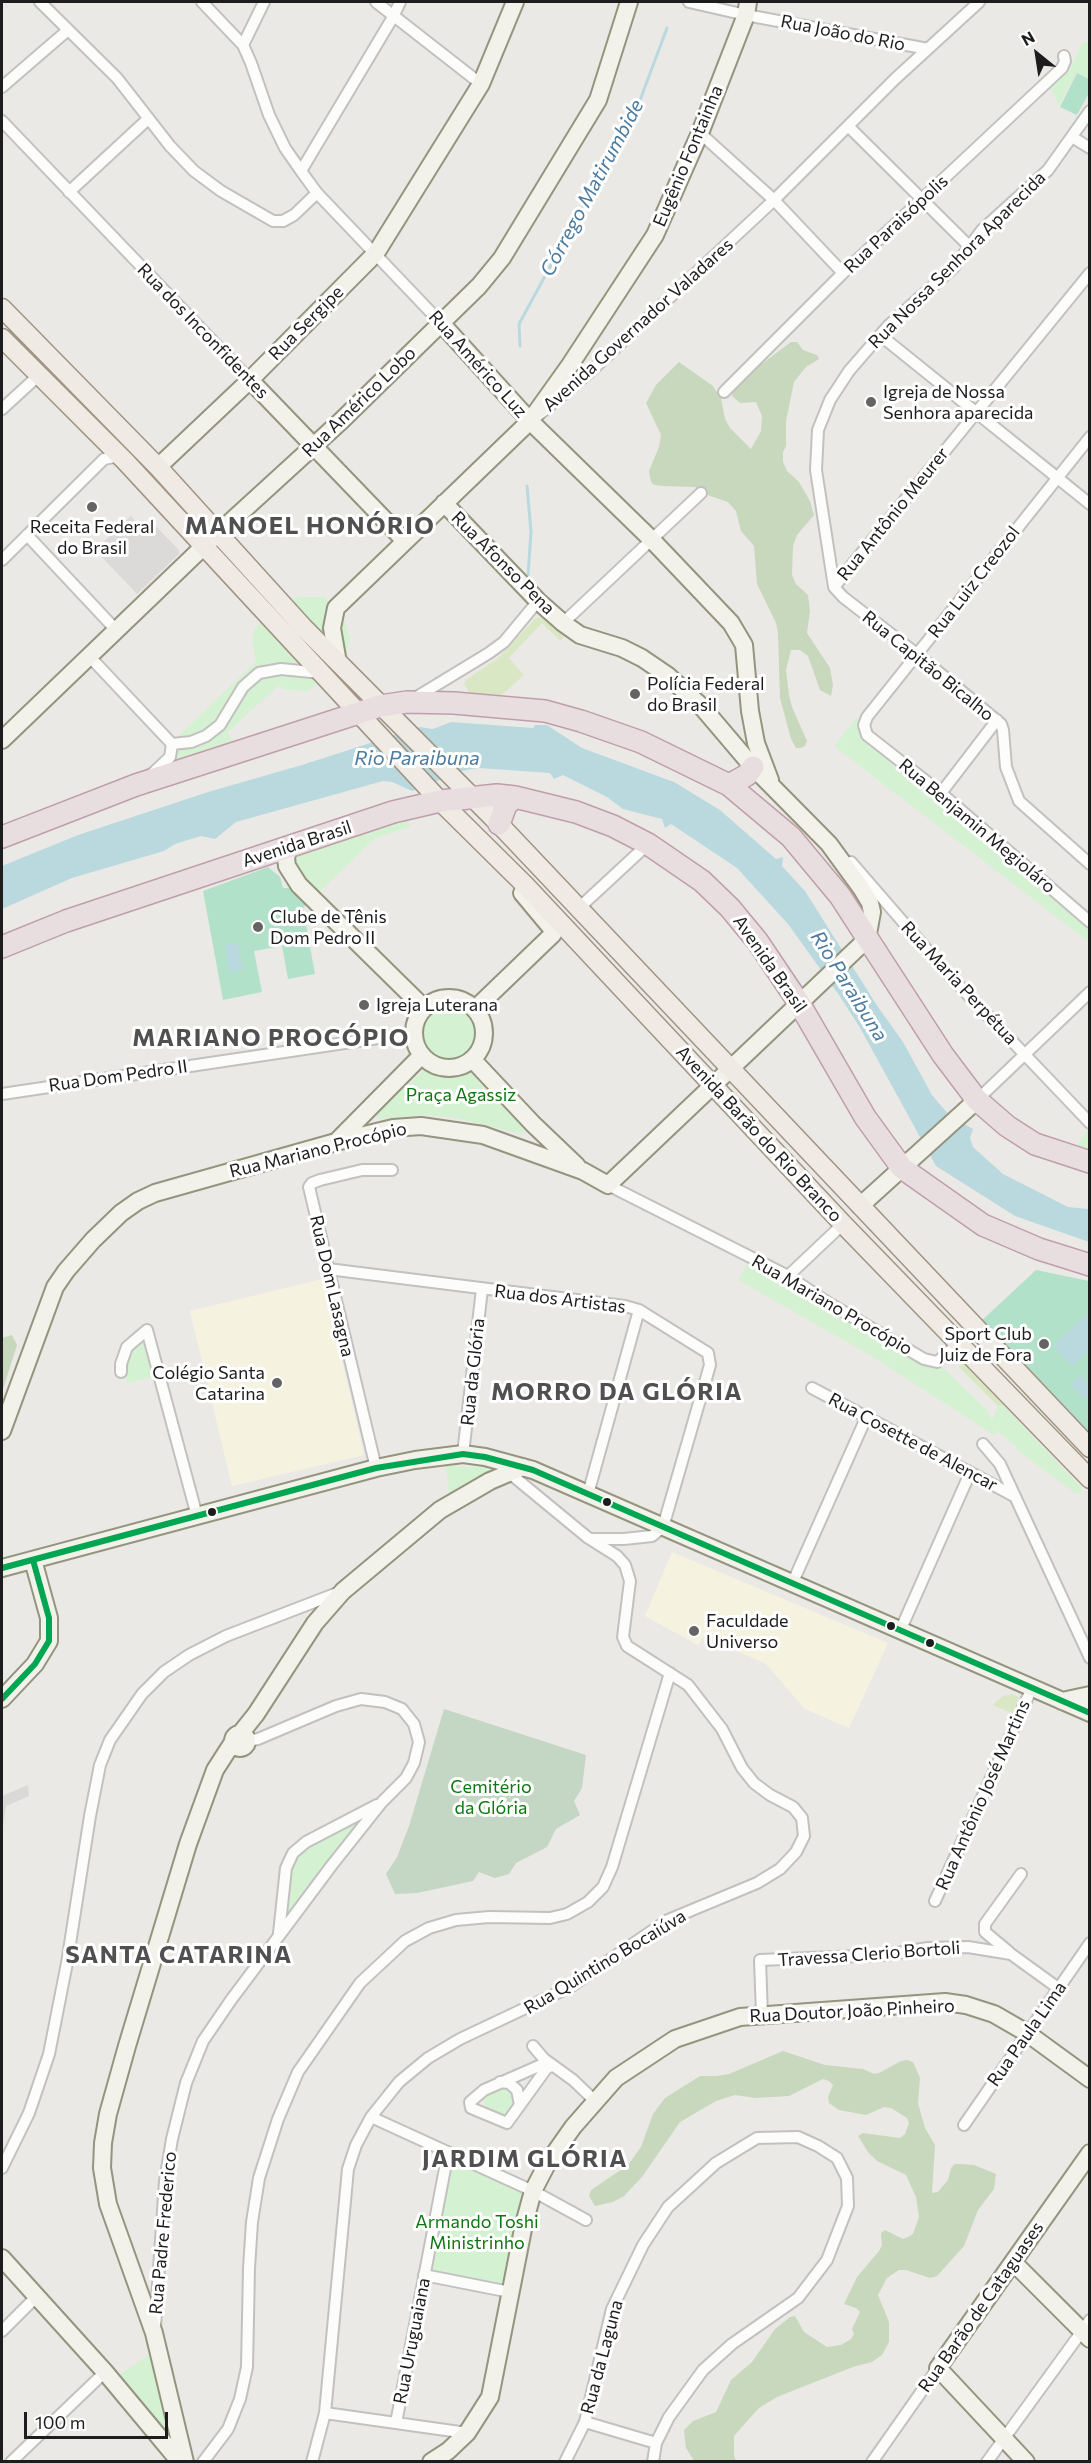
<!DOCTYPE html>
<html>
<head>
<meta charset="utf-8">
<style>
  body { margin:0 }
  #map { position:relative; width:1091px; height:2463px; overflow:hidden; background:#ebe9e6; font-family:Commissioner,sans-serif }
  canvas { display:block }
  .frame { position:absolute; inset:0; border:3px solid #1d1d1d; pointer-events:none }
  .north { position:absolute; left:1007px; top:24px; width:60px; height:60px; -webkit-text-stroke:4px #fff; paint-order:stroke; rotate:330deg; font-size:16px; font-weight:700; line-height:24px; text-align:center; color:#1d1d1d }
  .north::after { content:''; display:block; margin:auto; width:21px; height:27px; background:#1d1d1d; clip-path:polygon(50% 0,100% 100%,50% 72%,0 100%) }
  .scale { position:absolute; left:24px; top:2412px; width:144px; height:27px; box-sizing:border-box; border:3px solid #1d1d1d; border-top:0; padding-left:8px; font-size:18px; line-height:21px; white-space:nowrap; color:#1d1d1d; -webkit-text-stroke:4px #fff; paint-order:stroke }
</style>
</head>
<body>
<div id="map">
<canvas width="1091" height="2463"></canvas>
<div class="frame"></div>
<div class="north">N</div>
<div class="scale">100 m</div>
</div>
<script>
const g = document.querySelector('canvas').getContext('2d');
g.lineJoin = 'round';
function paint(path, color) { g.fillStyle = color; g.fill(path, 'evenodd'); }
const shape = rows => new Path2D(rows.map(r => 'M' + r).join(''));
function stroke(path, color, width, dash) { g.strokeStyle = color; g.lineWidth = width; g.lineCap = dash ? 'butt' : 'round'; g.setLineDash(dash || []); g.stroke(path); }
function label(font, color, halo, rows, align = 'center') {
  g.font = font + ' Commissioner,sans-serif'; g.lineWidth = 6; g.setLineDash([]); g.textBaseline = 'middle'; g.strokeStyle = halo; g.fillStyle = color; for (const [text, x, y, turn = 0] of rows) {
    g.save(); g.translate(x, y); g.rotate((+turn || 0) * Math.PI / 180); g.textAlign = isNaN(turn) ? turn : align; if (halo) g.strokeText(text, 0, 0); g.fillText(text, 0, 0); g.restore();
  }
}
paint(shape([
  [28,1785,29,1796,6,1806,2,1833,2,1796]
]), '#dad9d7');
paint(shape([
  [323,1279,364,1455,232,1486,190,1311],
  [672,1552,888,1643,849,1728,805,1709,766,1664,704,1636,698,1645,645,1616]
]), '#f5f3e0');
paint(shape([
  [542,617,564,637,560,641,542,623,509,658,524,675,501,696,469,693,464,683,467,679,497,659,536,618],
  [963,1362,998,1399,1003,1405,998,1406,959,1367],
  [1012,1694,1017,1696,1020,1702,1015,1714,992,1705,1003,1696]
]), '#dae7c5');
paint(shape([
  [791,342,797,342,803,350,817,355,819,359,806,367,794,382,786,421,786,446,783,452,783,462,787,471,799,482,810,501,814,515,797,535,793,546,792,575,796,584,808,595,810,611,807,633,830,668,833,685,831,696,820,690,808,656,800,650,791,650,786,670,789,695,792,707,807,741,805,746,801,748,796,748,791,739,780,698,778,633,776,623,757,584,754,546,741,531,736,511,728,502,710,496,695,487,662,486,654,485,651,482,649,471,659,447,661,435,646,403,656,385,679,362,713,386,721,398,725,419,730,428,751,449,761,431,762,416,756,402,740,403,732,396,733,392,751,372],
  [12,1335,17,1345,2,1392,2,1338],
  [783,2051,825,2065,863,2069,874,2074,879,2073,901,2061,907,2060,913,2062,920,2078,918,2103,925,2128,935,2145,932,2193,938,2192,948,2180,951,2168,955,2164,961,2164,974,2165,996,2174,994,2189,978,2210,964,2246,937,2276,930,2278,906,2270,899,2270,887,2278,878,2295,889,2322,889,2342,882,2355,872,2362,853,2367,777,2397,759,2408,734,2436,734,2455,736,2461,694,2461,686,2448,684,2430,693,2421,716,2412,731,2380,752,2362,775,2329,790,2317,795,2316,804,2332,827,2347,841,2345,851,2339,854,2334,852,2329,860,2312,856,2308,844,2304,857,2277,879,2251,882,2245,881,2233,885,2230,903,2239,908,2237,913,2234,919,2217,916,2197,906,2175,877,2161,868,2152,858,2136,863,2133,900,2138,905,2134,909,2123,907,2118,891,2108,884,2107,866,2115,839,2110,829,2103,828,2097,833,2085,829,2081,823,2079,789,2096,755,2098,735,2095,716,2101,680,2122,642,2177,624,2196,613,2202,595,2206,589,2196,591,2190,628,2165,641,2147,653,2114,665,2098,700,2076,717,2076,729,2074]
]), '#c8d8bc');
paint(shape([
  [444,1709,586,1755,582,1788,574,1801,580,1815,556,1829,547,1847,516,1863,509,1874,495,1878,479,1872,473,1881,417,1893,395,1894,386,1874,397,1857,409,1826]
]), '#c4d6c4');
paint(shape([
  [1089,41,1089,79,1077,72,1059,105,1050,88,1070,69,1082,43],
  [301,597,324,597,335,607,337,661,285,600],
  [337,609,343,616,350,637,345,661],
  [266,618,319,671,258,672,206,736,174,740,256,662,252,638,255,628],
  [270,671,325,679,307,691,283,689,279,685,228,732,236,749,165,765,173,745,207,737,244,687],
  [857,717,861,721,858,729,862,736,1089,927,1089,942,834,746],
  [408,819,410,827,375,838,314,897,289,856,292,851],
  [446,995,467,998,478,1007,485,1018,487,1042,475,1073,525,1128,523,1134,456,1118,426,1115,379,1119,377,1116,378,1113,429,1065,438,1069,443,1070,429,1064,421,1056,415,1045,413,1033,416,1018,424,1006,434,998],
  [1089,1128,1089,1162,1071,1155],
  [751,1258,937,1362,987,1410,992,1420,998,1406,1003,1405,1081,1487,1081,1493,1075,1493,1016,1449,1016,1446,997,1431,994,1435,870,1355,738,1280],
  [142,1336,152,1377,127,1383,123,1364,124,1357],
  [446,1466,493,1467,495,1471,450,1499],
  [370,1813,283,1923,289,1869,296,1855,307,1845],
  [507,2085,519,2101,507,2118,487,2112,484,2101,487,2091],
  [464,2165,518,2187,524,2195,506,2284,502,2285,432,2274,430,2270,447,2176,455,2167],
  [149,2355,169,2424,176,2448,116,2377]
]), '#d4f1d2');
paint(shape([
  [1077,73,1089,79,1090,91,1077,115,1060,107],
  [268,867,280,877,283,888,292,888,309,902,303,908,315,974,288,979,282,946,254,951,262,992,223,1000,203,891],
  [1036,1270,1089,1281,1089,1435,979,1323]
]), '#b2e1ca');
paint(shape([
  [131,516,144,530,152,522,179,550,179,554,137,594,95,550]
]), '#dbdad9');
paint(shape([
  [451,722,533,728,535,725,547,725,582,748,674,782,720,810,776,859,783,857,782,866,805,891,876,1004,903,1042,932,1095,949,1115,973,1129,970,1138,973,1147,1003,1174,1068,1207,1089,1209,1089,1242,1015,1216,936,1166,859,1026,839,995,788,924,737,868,671,824,665,828,662,819,623,809,607,797,563,775,554,779,550,773,478,768,462,771,412,791,392,782,383,781,236,822,215,839,201,836,175,844,164,851,72,878,2,909,2,866,78,835,208,792,302,765,420,727,433,729],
  [238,943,243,970,229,972,225,945],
  [1089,1312,1089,1352,1073,1367,1053,1346],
  [1081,1375,1089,1385,1089,1394,1084,1399,1070,1385]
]), '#bad9de');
stroke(shape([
  [520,346,519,324,639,103,667,28],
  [527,486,531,532,528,575]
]), '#bad9de', 3);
const street = shape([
  [40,2,117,78,170,146,194,171,221,191,273,221,283,221,294,215,317,193],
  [202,2,243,45,251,63,269,115,285,148,301,171,317,193,441,323],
  [376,2,481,84],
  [689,2,746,15,928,49],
  [243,45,264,2],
  [2,87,68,30],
  [2,121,250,380],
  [849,127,969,246],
  [700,133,774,200,843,273],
  [1072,137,1090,148],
  [301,171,393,17,400,2],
  [69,192,148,119],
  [880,335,1090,504],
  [724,392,843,273,1062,68,1065,61,1064,56],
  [2,409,39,375],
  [540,414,591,371,774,200,895,79,979,2],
  [1090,437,867,717,864,725,867,735,941,793,1090,922],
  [27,535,117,631],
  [2,560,104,459,119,456],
  [834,587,816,470,818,430,830,400,849,371,888,326,954,267,982,230,1048,170,1090,111],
  [834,587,1090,273],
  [834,587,843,597,918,655,1001,724,1003,730,1006,767,1019,801,1090,864],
  [563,623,701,493],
  [90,657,172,744],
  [415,698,489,653,504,642,538,601],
  [172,744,191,742,206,736,220,725,243,687,259,673,281,669,321,673],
  [152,774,170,757,172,744],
  [941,793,997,720],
  [851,862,948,974,1090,1123],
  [579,908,648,844],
  [2,1094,412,1033],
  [977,1100,1090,992],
  [608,1185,788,1276,827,1302,924,1359,937,1362,958,1344],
  [328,1269,625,1306,639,1310,708,1353,710,1365,663,1527,652,1536,624,1539,590,1539],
  [788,1276,843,1224],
  [121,1372,121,1364,127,1347,147,1330,197,1516],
  [812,1388,1014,1496],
  [983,1444,1000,1464,1090,1658],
  [463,1454,482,1289],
  [376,1468,309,1187,312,1183,320,1180,362,1170,392,1170],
  [588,1494,639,1310],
  [792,1584,866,1418],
  [900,1631,970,1473],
  [935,1901,1032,1688],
  [279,1933,286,1868,293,1853,306,1842,377,1805],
  [1009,1952,985,1932,985,1924,1021,1874],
  [762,2015,760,1960,885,1955,928,1948,968,1947,1011,1954,1058,1988],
  [533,2046,544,2059,573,2080,595,2101],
  [548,2062,484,2090,470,2102,471,2108,507,2123,546,2069,552,2065],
  [500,2082,509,2083,517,2090,520,2105],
  [371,2117,533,2191,586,2220],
  [964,2125,1090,1943],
  [2,2168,29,2113,49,2054,67,1963,90,1816,100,1765,110,1740,142,1694,164,1672,189,1655,226,1636,340,1592],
  [424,2275,510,2292],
  [155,2327,165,2181,172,2139,186,2083,203,2041,231,2000,332,1865,382,1802,406,1778,414,1763,419,1742,414,1724,402,1709,385,1702,361,1699,336,1706,258,1739,247,1741],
  [2,2331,37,2296],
  [325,2413,467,2433],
  [585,2422,656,2443],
  [396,2423,448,2153],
  [11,2462,105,2372],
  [203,2462,228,2429,240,2399,247,2367,249,2268,252,2222,259,2178,278,2119,298,2072,360,1983,405,1941,429,1928,456,1920,489,1917,550,1918,567,1914,588,1902,603,1887,612,1867,670,1673],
  [312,2462,325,2413,348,2169,356,2145,371,2117,399,2082,428,2058,460,2039,570,1987,668,1920,757,1883,780,1869,796,1852,804,1836,802,1818,793,1807,770,1795,754,1783,742,1768,722,1729,688,1685,627,1646,623,1637,630,1581,625,1565,617,1556,587,1537,507,1471],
  [565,2462,585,2422,612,2309,643,2245,668,2207,716,2163,757,2138,798,2137,818,2146,837,2158,847,2178,848,2206,827,2260,798,2298,732,2344,703,2370,669,2417,656,2443,653,2462],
  [872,2462,938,2368],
  [987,2462,1090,2320]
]);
const secondary = shape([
  [441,323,530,421,652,540,731,623,744,645,750,711,756,743,770,780],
  [250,380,405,541],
  [158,467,250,380,376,253,481,84,515,2],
  [338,663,332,628,336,608,530,421,570,365,655,235,700,133,746,15,748,2],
  [2,740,203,547,341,421,479,286,502,258,598,100,629,2],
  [289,846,286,858,287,866,299,885,424,1008],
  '414 1033a35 35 0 1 1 70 0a35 35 0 1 1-70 0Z',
  [475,1009,553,934,552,929,522,893],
  [472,1059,533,1124,577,1166],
  [336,1142,421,1056],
  [860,1206,977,1100],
  [2,1431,55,1287,66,1271,93,1240,121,1213,138,1201,155,1193,336,1142,393,1128,421,1126,483,1135,583,1171,608,1185,867,939,872,912,870,903,861,888,829,844,753,767,702,707,667,675,642,658,622,648,580,635,563,623,538,601,444,503],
  [2,1568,376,1468,415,1460,463,1454,485,1457,533,1470,1090,1713],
  [2,1699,35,1664,49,1641,49,1618,33,1560],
  [1062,1701,1090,1695],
  [240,1734,256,1714,315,1623,343,1591,440,1510,490,1481,523,1467],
  '233 1741a7 7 0 1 1 14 0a7 7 0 1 1-14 0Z',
  [2,2258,105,2372,180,2462],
  [1013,2262,1090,2339],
  [185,2462,154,2333,108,2204,102,2168,103,2143,108,2114,127,2046,188,1844,215,1770,233,1742],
  [431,2462,448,2451,467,2433,490,2397,524,2224,533,2191,547,2164,573,2127,616,2078,675,2039,740,2017,945,2002,966,2005,994,2014,1027,2033,1090,2079],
  [1026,2462,938,2368,1090,2153]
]);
const primary = shape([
  [2,308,158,467,304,628,499,824,1090,1448],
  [2,338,125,461,440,801,525,885,843,1224,1090,1479]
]);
const highway = shape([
  [729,785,747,775,753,767],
  [499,824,506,805,515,797],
  [2,837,136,785,380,706,407,702,454,703,545,711,581,721,641,742,729,785,791,837,840,896,943,1055,977,1100,1007,1126,1035,1144,1090,1162],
  [2,947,66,921,393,812,440,801,497,795,515,797,576,812,613,826,648,844,702,881,730,908,758,942,799,1003,865,1117,902,1168,983,1225,1039,1249,1090,1265]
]);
stroke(street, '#c2c1c0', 14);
stroke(secondary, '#94947f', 20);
stroke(primary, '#a09584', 21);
stroke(highway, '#bf9eaa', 24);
stroke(street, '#fcfcfb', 10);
stroke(secondary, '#f2f2ea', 16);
stroke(primary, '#efeae4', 18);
stroke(highway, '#e8dee0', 21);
stroke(shape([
  [2,1568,376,1468,463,1454,485,1457,533,1470,1090,1713],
  [2,1699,35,1664,49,1641,49,1618,33,1560]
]), '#00a651', 6);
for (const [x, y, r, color] of [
  [871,402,6,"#656463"],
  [92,507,6,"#656463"],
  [635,694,6,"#656463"],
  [258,927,6,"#656463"],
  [364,1005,6,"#656463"],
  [1044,1344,6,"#656463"],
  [277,1383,6,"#656463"],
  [607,1502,5,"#1d1d1d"],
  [212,1512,5,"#1d1d1d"],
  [891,1626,5,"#1d1d1d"],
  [694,1631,6,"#656463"],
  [930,1643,5,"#1d1d1d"]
]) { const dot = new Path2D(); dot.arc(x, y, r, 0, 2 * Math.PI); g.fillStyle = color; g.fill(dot); stroke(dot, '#fff', 2); }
label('18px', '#1d1d1d', '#fff', [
  ["Rua João do Rio",843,33,11],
  ["Eugênio Fontainha",688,156,-67],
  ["Rua Paraisópolis",896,224,-43],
  ["Rua Nossa Senhora Aparecida",957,260,-45],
  ["Rua Sergipe",306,323,-45],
  ["Avenida Governador Valadares",638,325,-42],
  ["Rua dos Inconfidentes",203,331,46],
  ["Rua Américo Luz",478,364,48],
  ["Rua Américo Lobo",359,402,-44],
  ["Rua Antônio Meurer",893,514,-51],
  ["Rua Afonso Pena",503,563,45],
  ["Rua Luiz Creozol",974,582,-52],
  ["Rua Capitão Bicalho",928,666,39],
  ["Rua Benjamin Megioláro",977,826,40],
  ["Avenida Brasil",297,844,-18],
  ["Avenida Brasil",770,964,55],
  ["Rua Maria Perpétua",959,983,47],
  ["Rua Dom Pedro II",118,1076,-8],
  ["Avenida Barão do Rio Branco",759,1134,47],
  ["Rua Mariano Procópio",318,1150,-14],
  ["Rua Dom Lasagna",332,1286,77],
  ["Rua dos Artistas",560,1299,7],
  ["Rua Mariano Procópio",832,1305,30],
  ["Rua da Glória",473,1372,-84],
  ["Rua Cosette de Alencar",913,1442,28],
  ["Rua Antônio José Martins",983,1795,-66],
  ["Travessa Clerio Bortoli",869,1954,-4],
  ["Rua Quintino Bocaiúva",605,1962,-31],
  ["Rua Doutor João Pinheiro",852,2011,-3],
  ["Rua Paula Lima",1027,2034,-55],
  ["Rua Padre Frederico",163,2233,-85],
  ["Rua Barão de Cataguases",981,2307,-55],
  ["Rua Uruguaiana",412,2341,-79],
  ["Rua da Laguna",602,2357,-75]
]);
label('18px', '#1d1d1d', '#fff', [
  ["Igreja de Nossa",883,392],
  ["Senhora aparecida",883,413],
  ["Receita Federal",92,527,"center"],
  ["do Brasil",92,548,"center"],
  ["Polícia Federal",647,684],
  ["do Brasil",647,705],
  ["Clube de Tênis",270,917],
  ["Dom Pedro II",270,938],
  ["Igreja Luterana",376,1005],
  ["Sport Club",1032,1334,"right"],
  ["Juiz de Fora",1032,1355,"right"],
  ["Colégio Santa",265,1373,"right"],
  ["Catarina",265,1394,"right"],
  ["Faculdade",706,1621],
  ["Universo",706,1642]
], 'left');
label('18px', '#107611', '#fff', [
  ["Praça Agassiz",461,1095],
  ["Cemitério",491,1787],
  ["da Glória",491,1808],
  ["Armando Toshi",477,2222],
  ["Ministrinho",477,2243]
]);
label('italic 20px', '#4b7ba0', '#fff', [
  ["Córrego Matirumbide",592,188,-62],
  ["Rio Paraibuna",417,758],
  ["Rio Paraibuna",849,986,58]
]);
g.letterSpacing = '1.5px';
label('bold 24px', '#505050', '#fff', [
  ["MANOEL HONÓRIO",310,526],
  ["MARIANO PROCÓPIO",271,1038],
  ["MORRO DA GLÓRIA",617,1392],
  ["SANTA CATARINA",179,1955],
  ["JARDIM GLÓRIA",525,2159]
]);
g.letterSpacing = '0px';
</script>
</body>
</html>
